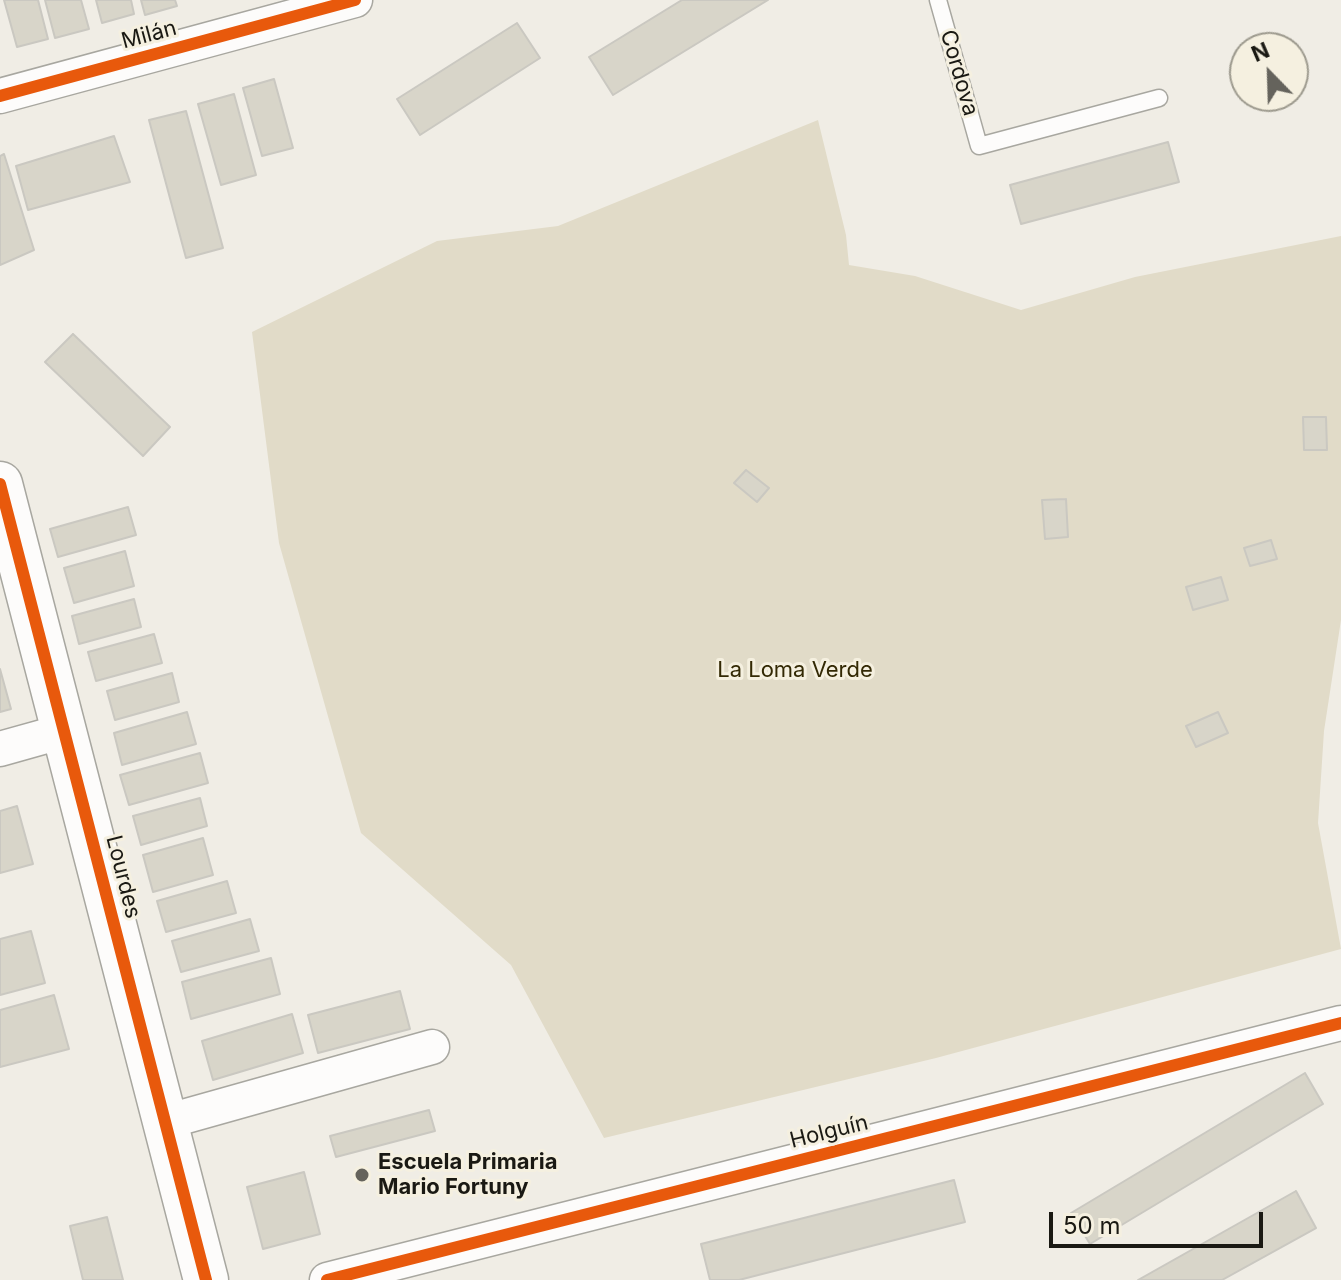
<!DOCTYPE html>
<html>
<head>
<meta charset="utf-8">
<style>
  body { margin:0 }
  #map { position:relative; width:1341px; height:1280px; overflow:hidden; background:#f0ede5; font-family:Inter,sans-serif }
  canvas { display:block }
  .north { position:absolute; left:1229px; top:32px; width:80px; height:80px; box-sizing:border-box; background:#f5f0e0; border:2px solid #9d9a8e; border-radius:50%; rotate:337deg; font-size:22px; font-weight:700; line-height:32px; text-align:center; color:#1a1913 }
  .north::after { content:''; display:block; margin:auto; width:28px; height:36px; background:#65635c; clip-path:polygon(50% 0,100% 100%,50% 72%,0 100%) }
  .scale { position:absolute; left:1049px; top:1212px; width:214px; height:36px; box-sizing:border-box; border:4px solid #1a1913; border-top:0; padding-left:10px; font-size:24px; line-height:28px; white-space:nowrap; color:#1a1913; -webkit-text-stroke:6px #f5f0e0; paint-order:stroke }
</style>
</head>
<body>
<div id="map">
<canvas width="1341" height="1280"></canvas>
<div class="north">N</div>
<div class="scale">50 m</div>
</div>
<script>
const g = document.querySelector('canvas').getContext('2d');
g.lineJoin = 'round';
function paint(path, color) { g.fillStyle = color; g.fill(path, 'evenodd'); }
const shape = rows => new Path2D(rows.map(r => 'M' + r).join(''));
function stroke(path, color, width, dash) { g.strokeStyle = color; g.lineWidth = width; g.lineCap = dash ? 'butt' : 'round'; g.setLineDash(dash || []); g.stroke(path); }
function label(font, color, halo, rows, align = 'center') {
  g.font = font + ' Inter,sans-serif'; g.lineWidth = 6; g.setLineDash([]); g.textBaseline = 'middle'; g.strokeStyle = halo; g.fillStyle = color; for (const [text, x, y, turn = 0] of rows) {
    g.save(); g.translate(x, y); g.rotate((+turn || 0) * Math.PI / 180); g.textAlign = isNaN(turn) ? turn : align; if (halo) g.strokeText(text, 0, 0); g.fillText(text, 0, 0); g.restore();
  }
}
paint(shape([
  [818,120,846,235,849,265,915,276,1021,310,1135,277,1341,236,1341,620,1324,731,1318,823,1341,949,936,1058,604,1138,511,965,361,833,279,543,252,332,437,241,558,226]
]), '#e1dbc8');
const building = shape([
  [4,0,38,0,48,39,17,47,4,0],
  [45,0,81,0,89,29,55,38,45,0],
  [96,0,131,0,134,14,102,23,96,0],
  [141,0,175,0,177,6,145,15,141,0],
  [682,0,768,0,613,95,589,57,682,0],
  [517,23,540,58,420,135,397,99,517,23],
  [274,79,293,148,262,156,243,88,274,79],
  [234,94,256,175,221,185,198,104,234,94],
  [186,111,223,248,186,258,149,120,186,111],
  [114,136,130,182,28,210,16,166,114,136],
  [1168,142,1179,182,1021,224,1010,185,1168,142],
  [4,154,34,250,0,265,0,156,4,154],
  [73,334,170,427,143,456,45,362,73,334],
  [1303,417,1326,417,1327,450,1304,450,1303,417],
  [746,470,769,488,757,502,734,483,746,470],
  [1066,499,1068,537,1045,539,1042,500,1066,499],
  [128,507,136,535,58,557,50,529,128,507],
  [1271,540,1277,559,1250,566,1244,548,1271,540],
  [125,551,134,586,74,603,64,568,125,551],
  [1221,577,1228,600,1193,610,1186,587,1221,577],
  [134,599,141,627,79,644,72,616,134,599],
  [154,634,162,663,96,681,88,652,154,634],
  [0,669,11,709,0,712,0,669],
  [172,673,179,702,115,720,107,691,172,673],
  [187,712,196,744,122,765,114,733,187,712],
  [1218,712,1228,733,1196,747,1186,726,1218,712],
  [200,753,208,783,129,805,120,775,200,753],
  [200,798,207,826,141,845,133,816,200,798],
  [17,806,33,864,0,873,0,811,17,806],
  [203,838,213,875,153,892,143,855,203,838],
  [227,881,236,913,166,932,157,901,227,881],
  [250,919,259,951,181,972,172,941,250,919],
  [31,931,45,983,0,995,0,939,31,931],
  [271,958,280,994,191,1019,182,982,271,958],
  [400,991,410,1029,318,1053,308,1015,400,991],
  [54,995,69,1049,0,1067,0,1010,54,995],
  [292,1014,303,1053,213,1080,202,1041,292,1014],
  [1305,1073,1323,1104,1090,1244,1071,1213,1305,1073],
  [429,1110,435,1131,336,1157,330,1136,429,1110],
  [304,1172,320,1234,263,1249,247,1187,304,1172],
  [954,1180,965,1222,739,1280,710,1280,701,1244,954,1180],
  [1296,1191,1316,1228,1222,1280,1138,1280,1296,1191],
  [107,1217,123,1280,83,1280,70,1226,107,1217]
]);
paint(building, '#d8d5c9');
stroke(building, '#cac8c1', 2);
const lane = shape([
  [938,0,979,146,1159,98]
]);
const street = shape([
  [0,96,355,0],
  [0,749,64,731],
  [165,1122,432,1047],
  [327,1280,1341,1023]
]);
const secondary = shape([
  [0,484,206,1280]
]);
stroke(lane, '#a8a7a0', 19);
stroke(street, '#a8a7a0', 37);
stroke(secondary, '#a8a7a0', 47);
stroke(lane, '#fdfcfb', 16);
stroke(street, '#fdfcfb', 34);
stroke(secondary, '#fdfcfb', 44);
stroke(shape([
  [0,96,355,0],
  [0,484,206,1280],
  [327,1280,1341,1023]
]), '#e8590c', 12);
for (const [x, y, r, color] of [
  [362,1175,8,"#65635c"]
]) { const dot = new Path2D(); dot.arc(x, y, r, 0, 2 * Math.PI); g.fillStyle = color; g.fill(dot); stroke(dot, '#f5f0e0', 3); }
label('22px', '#1a1913', '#f5f0e0', [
  ["Milán",149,35,-15],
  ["Cordova",959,73,74],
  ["Lourdes",123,877,76],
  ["Holguín",829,1132,-14]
]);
label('22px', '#332904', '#f5f0e0', [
  ["La Loma Verde",795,670]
]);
label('bold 22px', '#1a1913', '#f5f0e0', [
  ["Escuela Primaria",378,1162],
  ["Mario Fortuny",378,1187]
], 'left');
</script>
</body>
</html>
